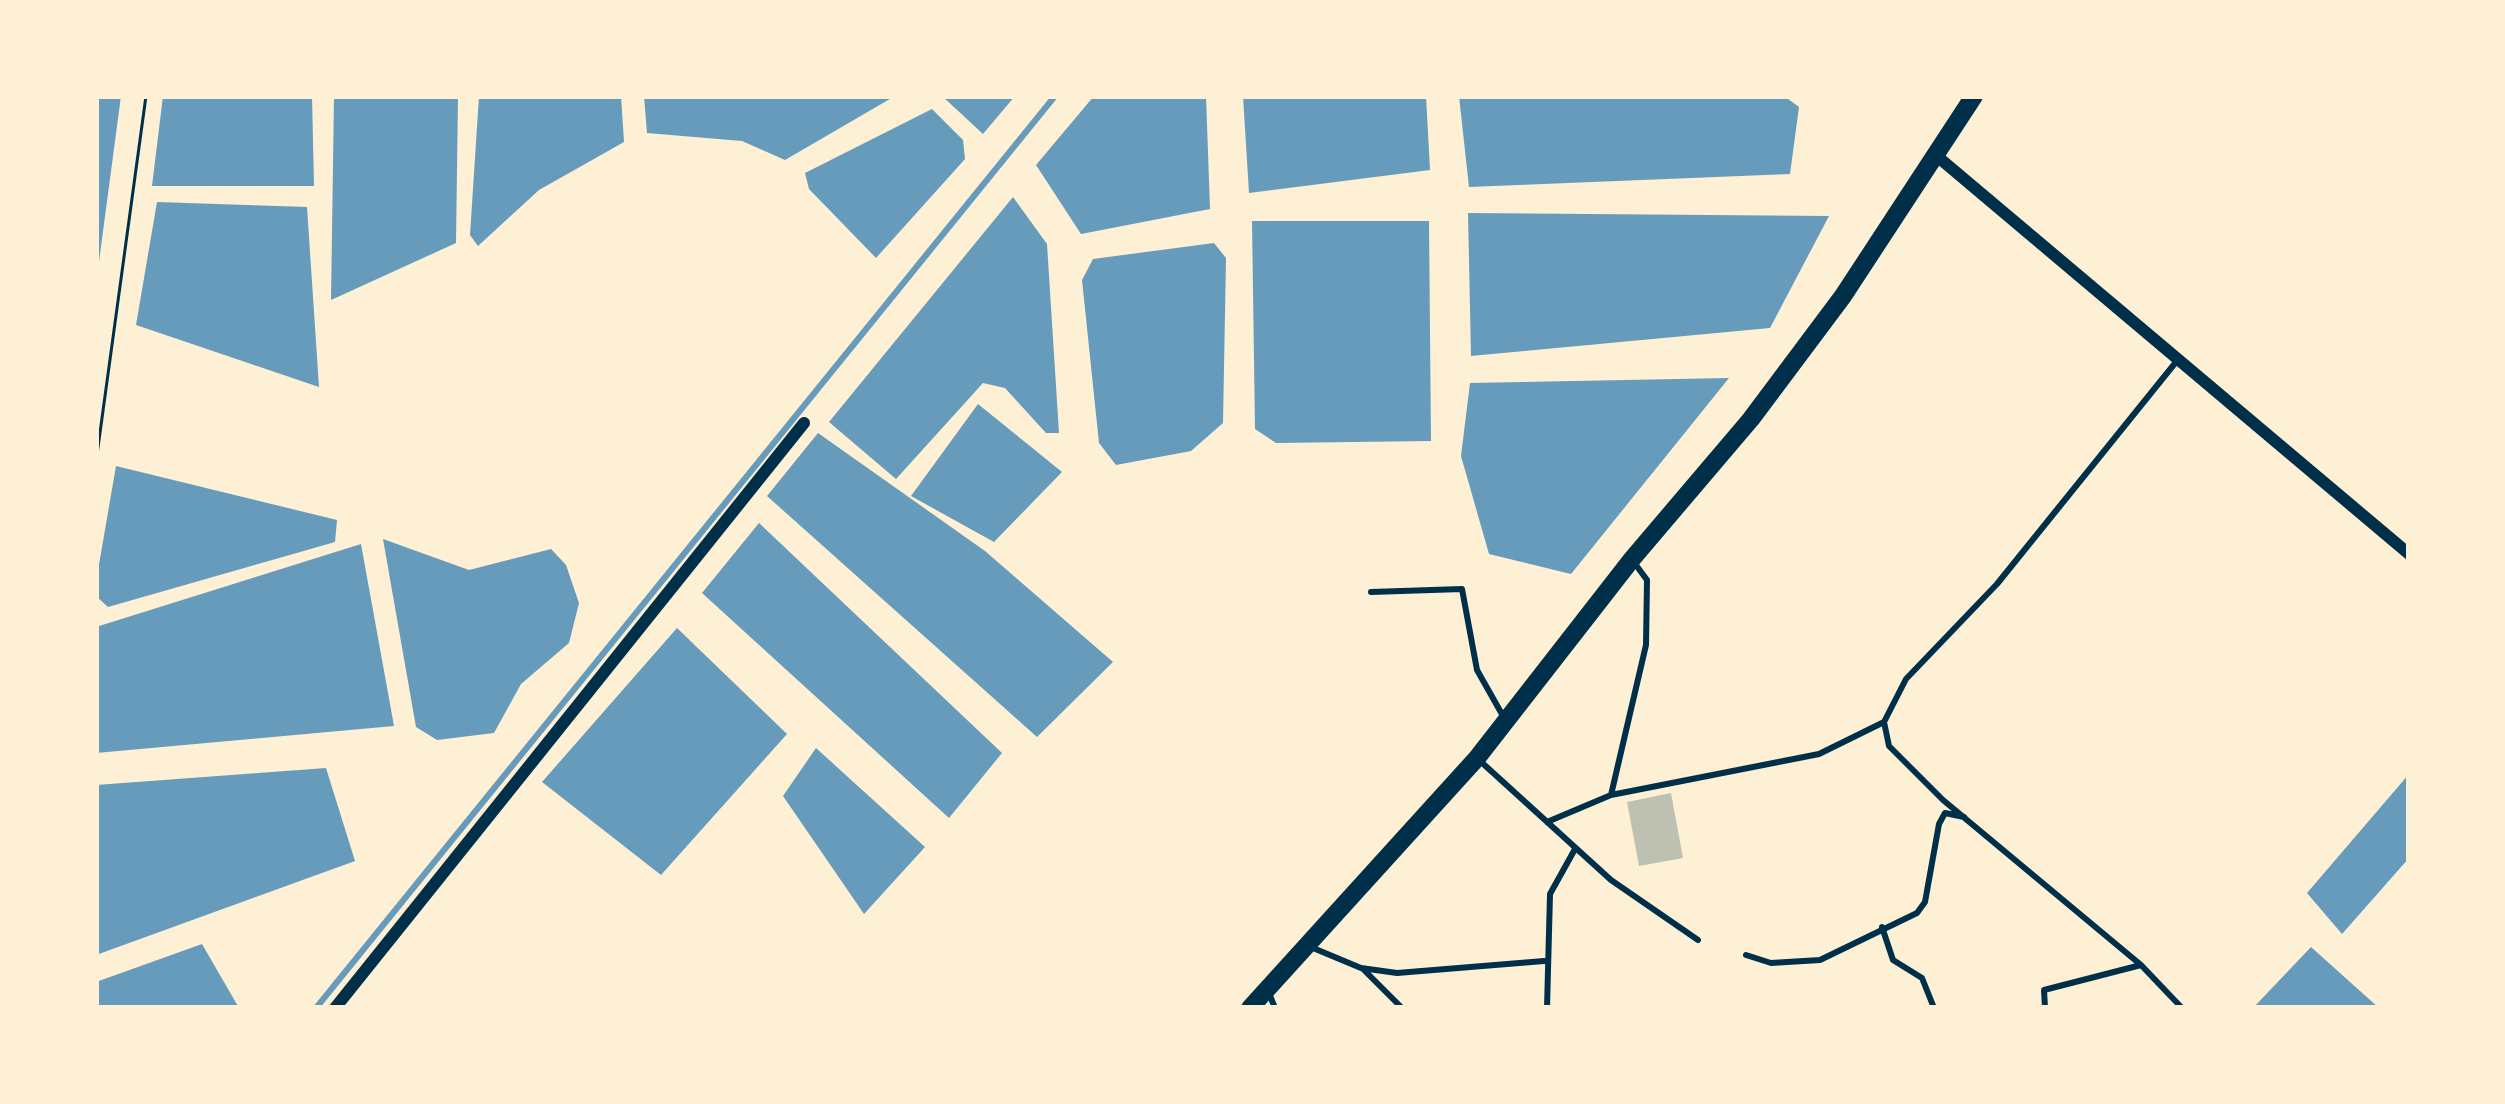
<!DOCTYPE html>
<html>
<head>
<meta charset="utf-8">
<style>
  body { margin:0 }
  #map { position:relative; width:2505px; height:1104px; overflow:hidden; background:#fdf0d5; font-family:Signika,sans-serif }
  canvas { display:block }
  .frame { position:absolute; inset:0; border:99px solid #fdf0d5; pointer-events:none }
</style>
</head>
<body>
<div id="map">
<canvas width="2505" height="1104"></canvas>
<div class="frame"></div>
</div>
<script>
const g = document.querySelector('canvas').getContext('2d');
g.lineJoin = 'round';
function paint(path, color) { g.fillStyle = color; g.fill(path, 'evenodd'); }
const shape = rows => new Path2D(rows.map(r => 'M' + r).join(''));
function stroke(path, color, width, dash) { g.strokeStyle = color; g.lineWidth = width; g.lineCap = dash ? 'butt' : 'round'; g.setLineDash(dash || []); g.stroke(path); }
paint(shape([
  [96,96,121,96,96,284],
  [163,96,312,96,314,186,152,186],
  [334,96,458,96,456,243,331,300],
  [479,96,621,96,624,142,539,190,478,246,470,235],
  [644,96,895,96,785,160,742,141,647,133],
  [942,96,1015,96,983,134],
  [1094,96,1206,96,1210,209,1081,234,1036,165],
  [1243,96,1426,96,1430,170,1249,193],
  [1459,96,1784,96,1799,107,1790,174,1469,187],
  [932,109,963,140,965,159,876,258,809,189,805,173],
  [1013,197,1047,244,1059,433,1046,433,1005,388,983,383,896,479,829,422],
  [157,202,307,207,319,387,136,325],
  [1468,213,1829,216,1770,328,1471,356],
  [1252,221,1429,221,1431,441,1276,443,1255,429],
  [1214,243,1226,258,1223,423,1191,451,1116,465,1099,443,1082,280,1093,259],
  [1729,378,1571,574,1489,554,1461,456,1470,383],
  [978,404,1062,472,994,542,911,496],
  [818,433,985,551,1113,662,1037,737,767,496],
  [116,466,337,520,335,542,108,607,96,596,96,582],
  [759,523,1002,753,949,818,702,593],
  [383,539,469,570,551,549,566,565,579,603,569,643,521,684,494,733,437,740,416,727],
  [361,544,394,726,96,753,96,627],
  [677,628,787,734,661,875,542,782],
  [816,748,925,847,864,914,783,796],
  [326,768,355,861,96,955,96,785],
  [2409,774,2409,858,2342,934,2307,893],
  [202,944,239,1008,96,1008,96,982],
  [2311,947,2379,1008,2253,1008]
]), '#669bbc');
stroke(shape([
  [316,1008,1055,96]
]), '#669bbc', 6);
paint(shape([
  [1671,793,1683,858,1639,866,1627,802]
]), '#bec0b2');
stroke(shape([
  [96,462,146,96]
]), '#003049', 3);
stroke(shape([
  [2176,362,1997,584,1906,679,1884,722,1889,746,1943,800,2141,965,2182,1008],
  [1371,592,1462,589,1477,670,1503,716],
  [1479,760,1611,880,1698,940],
  [1611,795,1646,645,1647,580,1633,561],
  [1547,822,1611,795,1819,754,1884,722],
  [1882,927,1893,960,1922,978,1934,1008],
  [1313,948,1361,968,1397,973,1544,961],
  [1746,955,1771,963,1820,960,1917,913,1925,902,1939,824,1945,813,1964,817],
  [1364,970,1402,1008],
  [1268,991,1275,1008],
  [1547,1008,1550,894,1575,849],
  [2045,1008,2044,990,2141,965]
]), '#003049', 6);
stroke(shape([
  [1938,157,2409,554],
  [335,1008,804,423]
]), '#003049', 12);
stroke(shape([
  [1250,1008,1477,758,1632,559,1751,419,1843,296,1974,96]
]), '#003049', 18);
</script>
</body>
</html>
